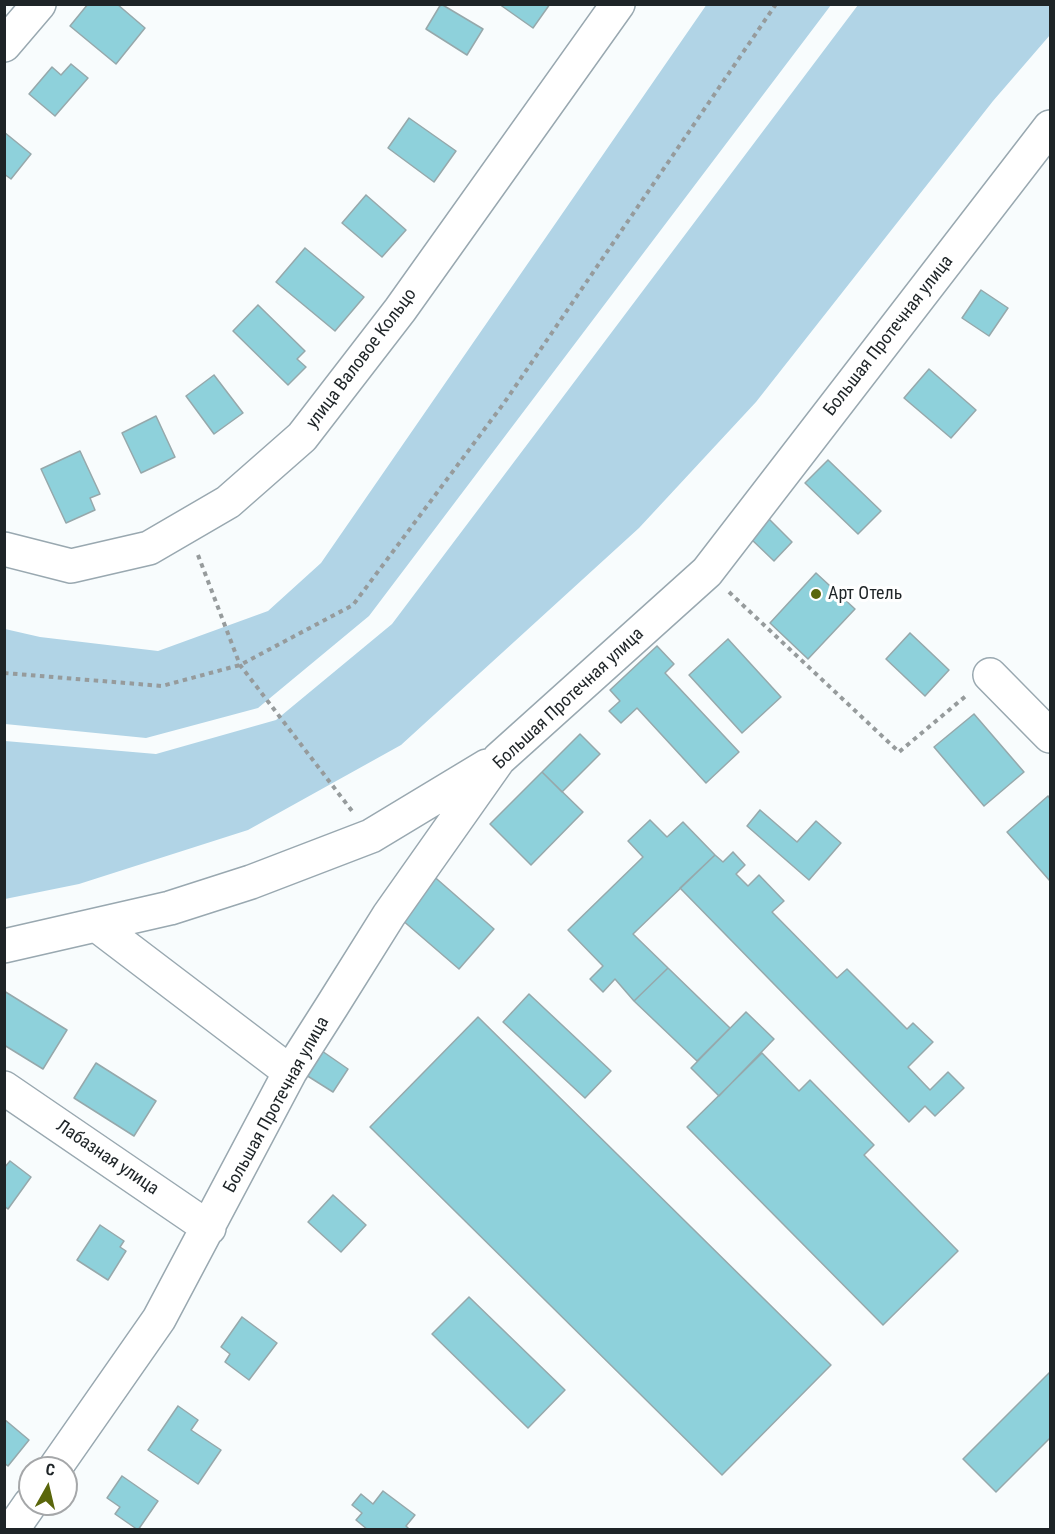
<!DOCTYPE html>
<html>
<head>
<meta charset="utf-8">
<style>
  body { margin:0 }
  #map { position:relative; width:1055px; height:1534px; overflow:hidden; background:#f8fcfd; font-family:"Roboto Condensed",sans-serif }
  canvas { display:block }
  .frame { position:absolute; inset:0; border:6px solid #1e2427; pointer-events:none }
  .north { position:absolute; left:18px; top:1456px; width:60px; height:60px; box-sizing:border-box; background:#fff; border:2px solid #a5a7a9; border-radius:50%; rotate:8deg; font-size:16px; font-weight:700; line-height:24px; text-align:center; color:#1e2427 }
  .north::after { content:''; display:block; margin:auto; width:21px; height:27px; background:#5a660b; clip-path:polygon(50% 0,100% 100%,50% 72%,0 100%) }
</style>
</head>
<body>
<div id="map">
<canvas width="1055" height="1534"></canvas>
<div class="frame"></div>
<div class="north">С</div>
</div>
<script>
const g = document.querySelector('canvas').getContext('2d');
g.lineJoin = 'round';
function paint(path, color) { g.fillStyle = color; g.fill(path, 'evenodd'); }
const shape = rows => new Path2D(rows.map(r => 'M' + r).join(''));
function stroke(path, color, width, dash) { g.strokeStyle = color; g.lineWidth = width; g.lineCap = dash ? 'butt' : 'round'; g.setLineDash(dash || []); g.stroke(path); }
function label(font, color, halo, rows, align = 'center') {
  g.font = font + ' "Roboto Condensed",sans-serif'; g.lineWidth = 6; g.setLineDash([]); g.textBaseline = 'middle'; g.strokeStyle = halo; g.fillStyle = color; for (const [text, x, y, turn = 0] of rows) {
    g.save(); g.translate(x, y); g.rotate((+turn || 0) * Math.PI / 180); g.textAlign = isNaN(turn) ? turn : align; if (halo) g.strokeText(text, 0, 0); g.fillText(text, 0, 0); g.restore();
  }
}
paint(shape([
  [707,4,831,5,369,616,258,708,146,738,5,724,5,629,40,637,158,651,268,611,321,563],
  [858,5,1050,5,1050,35,993,101,756,402,639,528,401,745,248,830,79,884,5,899,5,741,156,754,276,720,392,624]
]), '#b1d4e6');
const building = shape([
  [88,4,117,4,145,28,116,64,70,26,88,4],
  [441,4,483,29,467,55,426,29,441,4],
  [499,4,550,4,533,28,499,4],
  [71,64,88,78,55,116,29,94,52,67,61,75,71,64],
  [409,118,456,151,434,182,388,148,409,118],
  [4,132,31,154,11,179,4,174,4,132],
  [366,195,406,230,382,257,342,223,366,195],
  [305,248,364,297,335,331,276,282,305,248],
  [981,290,1008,308,989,336,962,318,981,290],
  [258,305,305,351,297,359,306,367,288,385,233,331,258,305],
  [929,369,976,410,951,438,904,398,929,369],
  [214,375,243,413,214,434,186,396,214,375],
  [156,416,175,457,141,473,122,433,156,416],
  [80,451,100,494,90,498,95,510,66,523,41,469,80,451],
  [828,460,881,511,858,534,805,483,828,460],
  [769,519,792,542,774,561,750,538,769,519],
  [816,573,855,609,808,659,770,623,816,573],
  [910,633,949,670,925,696,886,659,910,633],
  [728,639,781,697,742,733,689,675,728,639],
  [657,646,674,664,665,673,739,752,706,783,637,708,621,723,609,711,620,701,610,690,657,646],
  [974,714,1024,772,984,806,934,747,974,714],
  [580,734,600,754,562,792,542,772,580,734],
  [542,772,583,812,531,865,490,824,542,772],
  [1048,796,1050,799,1050,881,1007,832,1048,796],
  [760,810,797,842,816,821,841,843,809,880,747,826,760,810],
  [650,820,667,837,683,822,715,855,633,934,668,968,634,1001,615,979,603,992,590,979,603,966,568,930,643,857,628,841,650,820],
  [733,852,745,865,736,874,748,886,759,875,784,901,772,912,837,978,847,969,907,1029,913,1023,933,1042,908,1067,930,1090,948,1072,964,1088,935,1116,925,1106,909,1122,680,888,715,855,723,862,733,852],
  [430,873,494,929,459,969,394,913,430,873],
  [668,968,730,1028,697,1061,634,1001,668,968],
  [4,991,67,1030,43,1069,4,1045,4,991],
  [529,994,611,1071,585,1098,503,1022,529,994],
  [746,1012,774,1039,719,1096,691,1068,746,1012],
  [478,1017,831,1365,722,1475,370,1127,478,1017],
  [322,1051,348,1069,333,1092,306,1075,322,1051],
  [762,1053,799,1091,810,1080,874,1145,864,1155,958,1251,883,1325,687,1127,762,1053],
  [96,1063,156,1101,134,1136,74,1098,96,1063],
  [10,1161,31,1177,8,1209,4,1206,4,1168,10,1161],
  [333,1195,366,1225,341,1252,308,1222,333,1195],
  [100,1225,124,1241,120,1247,126,1251,108,1280,77,1260,100,1225],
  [469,1297,565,1390,528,1428,432,1334,469,1297],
  [242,1317,277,1343,249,1380,225,1362,230,1354,221,1347,242,1317],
  [1050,1372,1050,1438,996,1492,963,1459,1050,1372],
  [178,1406,198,1420,191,1430,221,1450,198,1484,148,1450,178,1406],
  [4,1419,29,1440,8,1466,4,1463,4,1419],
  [122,1476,158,1501,138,1530,115,1514,120,1507,107,1498,122,1476],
  [383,1491,415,1515,406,1526,410,1530,368,1530,356,1520,362,1513,352,1505,361,1494,373,1504,383,1491]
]);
paint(building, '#8ed1db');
stroke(building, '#96a8ab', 1.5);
const minor = shape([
  [4,45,39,4],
  [4,549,71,566,149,548,228,502,302,437,400,310,618,4],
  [990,675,1050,736],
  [98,926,290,1072],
  [4,946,170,908,251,882,371,836,487,766],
  [4,1088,209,1228],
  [55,1468,159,1319,290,1072,332,1006,389,915,499,759,707,572,1050,127],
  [12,1530,30,1504]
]);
stroke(minor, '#99a8b0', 36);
stroke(shape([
  [198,555,240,665,352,811],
  [729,592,899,752,967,695],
  [4,673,162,686,240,665,353,605,504,403,776,4]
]), '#969b9c', 4, [4.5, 4.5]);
stroke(minor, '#fff', 33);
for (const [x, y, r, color] of [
  [816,594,6,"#5a660b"]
]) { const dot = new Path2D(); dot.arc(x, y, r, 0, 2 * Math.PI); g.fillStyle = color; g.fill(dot); stroke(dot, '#fff', 2); }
label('18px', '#1e2427', '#fff', [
  ["Большая Протечная улица",889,336,-52],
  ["улица Валовое Кольцо",362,359,-53],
  ["Большая Протечная улица",569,699,-43],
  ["Большая Протечная улица",277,1105,-61],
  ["Лабазная улица",107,1158,34]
]);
label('18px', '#1e2427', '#fff', [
  ["Арт Отель",828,594]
], 'left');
</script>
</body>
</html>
